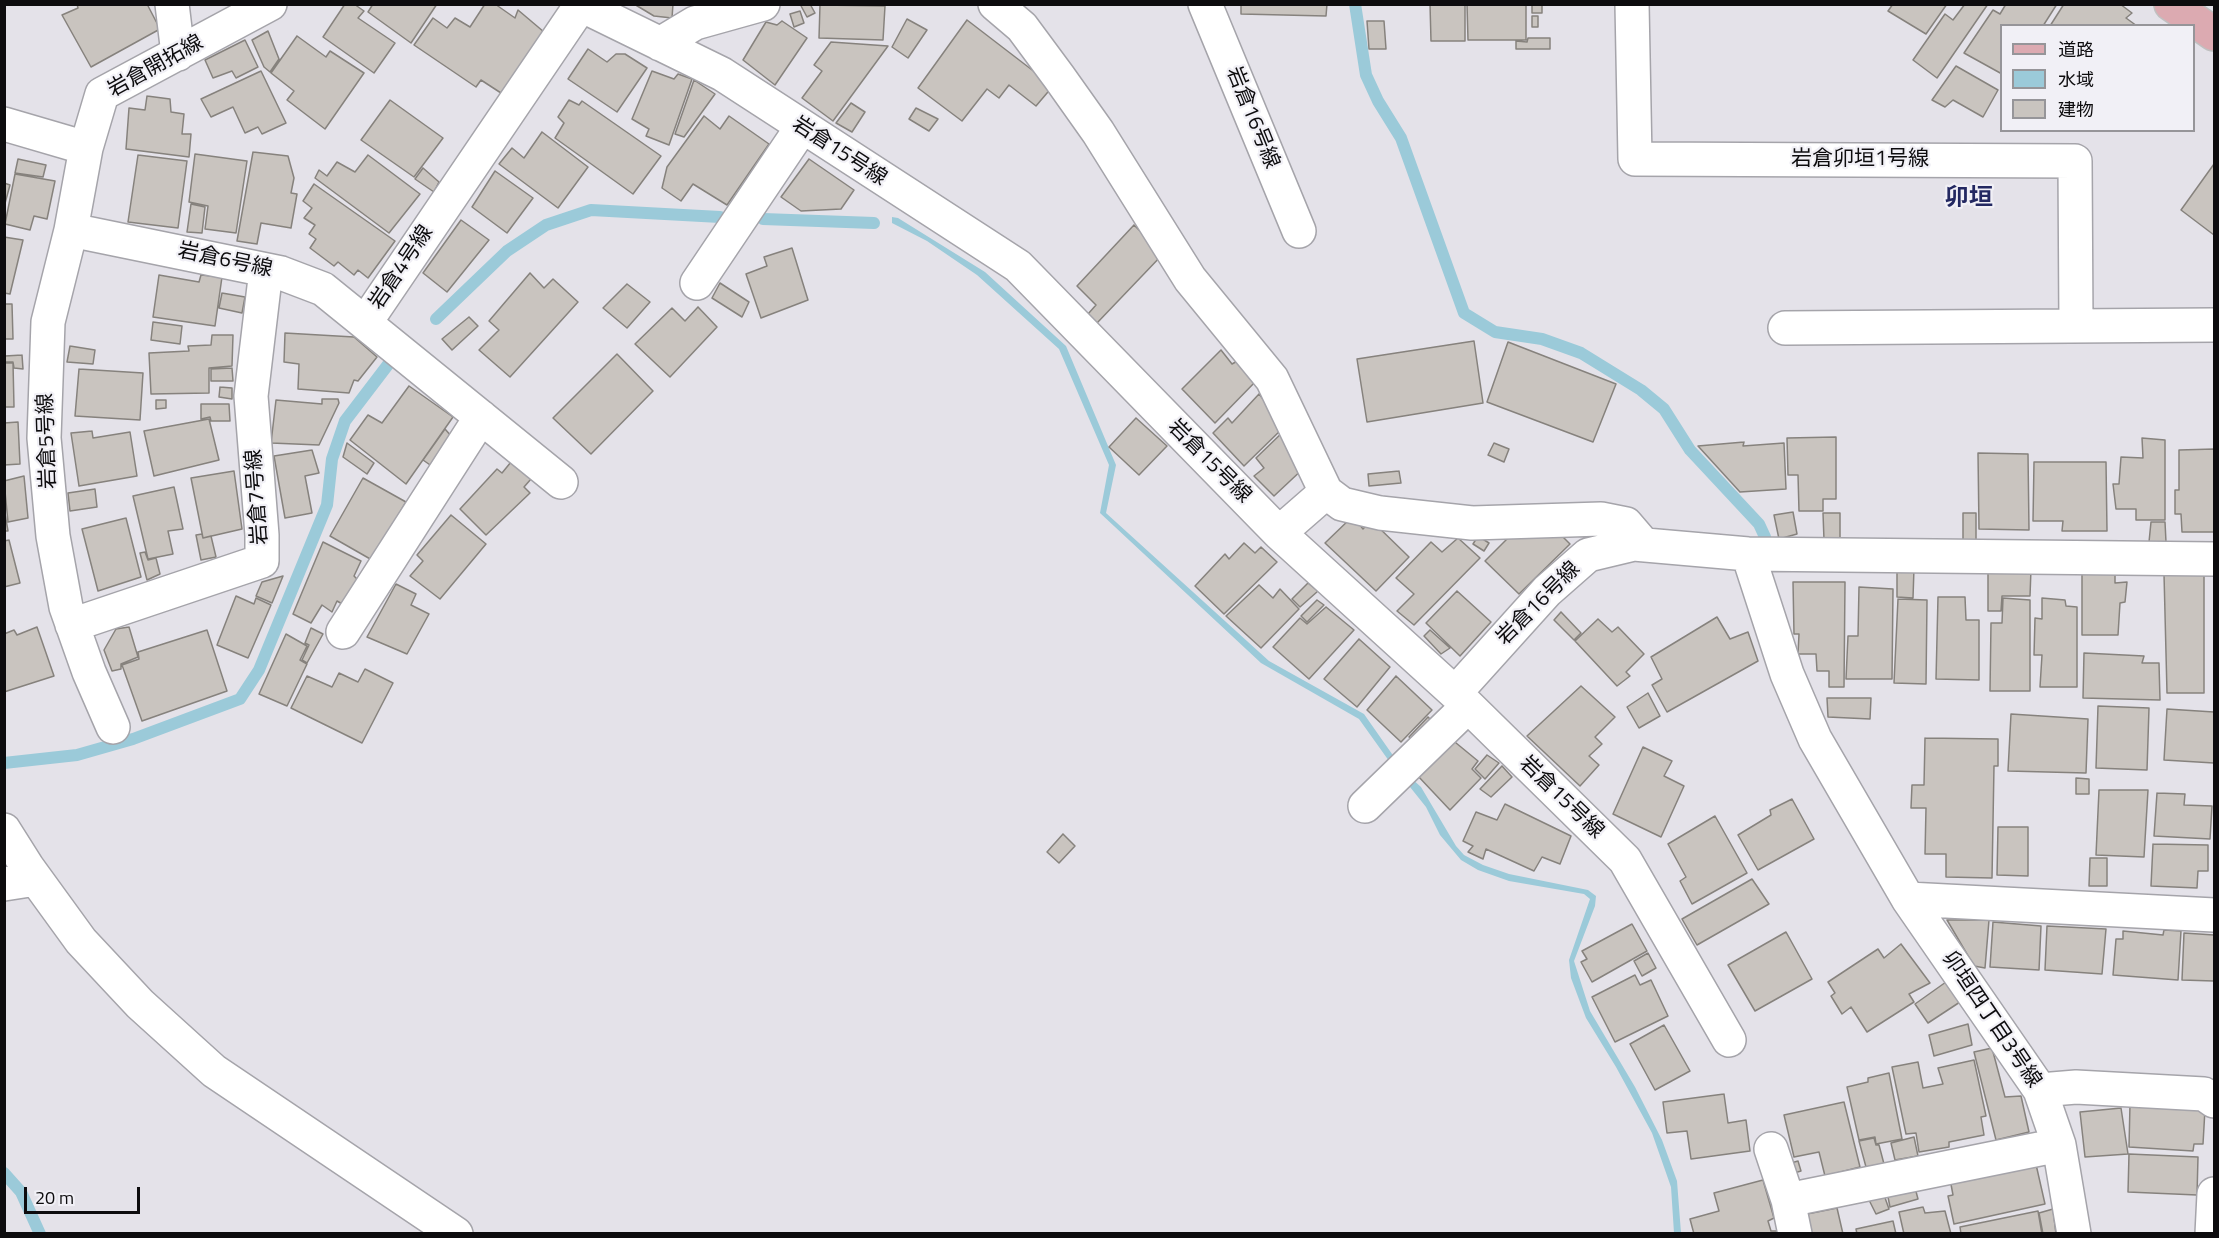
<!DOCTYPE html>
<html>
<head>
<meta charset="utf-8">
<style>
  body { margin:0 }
  #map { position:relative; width:2219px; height:1238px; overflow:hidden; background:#e4e2e9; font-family:"Titillium Web","Noto Sans JP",sans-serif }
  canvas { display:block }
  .frame { position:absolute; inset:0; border:6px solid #0d0c0e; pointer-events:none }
  .legend { position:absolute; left:2000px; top:24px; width:195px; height:108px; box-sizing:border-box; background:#f1f0f6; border:2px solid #969599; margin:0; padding:8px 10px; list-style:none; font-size:18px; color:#0d0c0e }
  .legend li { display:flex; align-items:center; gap:12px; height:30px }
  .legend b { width:30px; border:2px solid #969599 }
  .scale { position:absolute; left:24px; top:1187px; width:116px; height:27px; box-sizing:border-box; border:3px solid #0d0c0e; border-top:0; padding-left:8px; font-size:18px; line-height:21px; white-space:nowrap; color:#0d0c0e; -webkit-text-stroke:4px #f1f0f6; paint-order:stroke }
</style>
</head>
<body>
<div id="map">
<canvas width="2219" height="1238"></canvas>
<div class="frame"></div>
<ul class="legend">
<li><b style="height:8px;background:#dcaab1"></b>道路</li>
<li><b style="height:16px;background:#9bcad9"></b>水域</li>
<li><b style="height:16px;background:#c9c4bf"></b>建物</li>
</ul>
<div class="scale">20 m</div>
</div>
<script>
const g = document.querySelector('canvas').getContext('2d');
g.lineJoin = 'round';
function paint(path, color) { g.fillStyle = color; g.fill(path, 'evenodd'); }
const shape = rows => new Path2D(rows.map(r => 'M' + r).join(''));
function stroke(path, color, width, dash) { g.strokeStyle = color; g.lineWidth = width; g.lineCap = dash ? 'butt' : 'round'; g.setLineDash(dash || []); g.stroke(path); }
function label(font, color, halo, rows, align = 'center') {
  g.font = font + ' "Titillium Web","Noto Sans JP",sans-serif'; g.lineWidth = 4.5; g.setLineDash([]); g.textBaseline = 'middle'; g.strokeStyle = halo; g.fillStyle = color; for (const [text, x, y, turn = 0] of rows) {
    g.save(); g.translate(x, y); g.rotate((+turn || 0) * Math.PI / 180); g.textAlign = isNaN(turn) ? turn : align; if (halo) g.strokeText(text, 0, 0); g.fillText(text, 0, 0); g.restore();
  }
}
paint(shape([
  [892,217,898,218,985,272,1066,346,1116,465,1106,513,1269,661,1364,714,1399,764,1394,768,1359,719,1261,663,1100,513,1109,465,1059,349,977,275,927,241,892,223],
  [1410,777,1421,787,1456,846,1464,855,1483,865,1509,874,1588,890,1596,896,1595,906,1574,961,1590,1011,1635,1087,1662,1140,1677,1181,1681,1233,1674,1233,1671,1187,1652,1133,1616,1067,1586,1018,1571,978,1569,960,1590,899,1584,894,1509,881,1478,870,1461,860,1440,835,1426,807,1406,782]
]), '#9bcad9');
stroke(shape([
  [1355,4,1366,75,1378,101,1401,138,1464,313,1495,332,1542,339,1581,353,1641,390,1664,409,1690,450,1759,524,1765,537],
  [763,219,874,223],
  [436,319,507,251,546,225,591,210,720,217],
  [4,763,77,755,133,739,240,699,259,670,327,505,332,459,345,421,390,362],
  [4,1173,21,1192,40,1234]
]), '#9bcad9', 12);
const building = shape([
  [77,4,147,4,160,29,91,67,62,15,78,8,77,4],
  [345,4,354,4,364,11,358,18,395,43,374,73,323,37,345,4],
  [373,4,437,4,411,43,368,12,373,4],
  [485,4,495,4,515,18,518,10,544,32,501,93,481,80,476,87,414,45,433,18,447,28,455,18,470,27,485,4],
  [634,4,673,4,672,18,654,16,634,4],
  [800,4,810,4,815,13,807,17,800,4],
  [1241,4,1327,4,1326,16,1241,14,1241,4],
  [1430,4,1465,4,1465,41,1431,41,1430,4],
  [1467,4,1526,4,1526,40,1468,40,1467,4],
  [1532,4,1542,4,1542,13,1532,13,1532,4],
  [1893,4,1947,4,1926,34,1888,11,1893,4],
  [1965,4,1988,4,1937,78,1913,60,1945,14,1953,20,1965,4],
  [2006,4,2057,4,2043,26,2002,26,2002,74,1964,53,1993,10,2000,14,2006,4],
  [2064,4,2120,4,2132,13,2126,18,2137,26,2050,26,2064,4],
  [820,5,885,6,883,40,819,38,820,5],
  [800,11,804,23,794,27,790,14,800,11],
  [1532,16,1538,16,1538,27,1532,27,1532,16],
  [907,19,927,30,908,58,892,47,907,19],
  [967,20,1053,86,1036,106,1009,85,999,98,987,89,962,121,918,88,967,20],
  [782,21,807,38,775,85,743,60,766,22,777,25,782,21],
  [1367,21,1384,21,1386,49,1369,49,1367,21],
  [268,31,279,59,270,72,264,67,252,40,268,31],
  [297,36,326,57,330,51,364,73,325,129,287,100,294,91,271,73,297,36],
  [1528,38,1550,38,1550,49,1516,49,1516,41,1527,42,1528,38],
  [245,40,258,67,236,78,232,71,213,78,205,60,245,40],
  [831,42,888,46,833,121,802,98,822,71,814,65,831,42],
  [588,49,607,62,616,54,625,54,647,68,617,112,568,79,588,49],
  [1956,66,1998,90,1983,117,1953,100,1945,107,1932,100,1956,66],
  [261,71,286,123,262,134,258,127,245,133,233,107,211,117,201,99,261,71],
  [652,71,674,79,678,74,692,79,669,145,646,136,649,129,632,119,652,71],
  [694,80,715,94,684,137,675,134,694,80],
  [147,96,170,99,171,112,184,114,182,134,191,134,189,157,126,149,129,108,145,110,147,96],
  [390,100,443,138,414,177,361,140,390,100],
  [569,100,579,105,582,101,661,156,633,194,555,138,564,123,558,117,569,100],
  [851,103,865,112,852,132,836,123,851,103],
  [916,108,938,119,929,131,909,119,916,108],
  [704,116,720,129,729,116,769,144,727,205,693,184,681,201,662,188,667,167,704,116],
  [542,132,588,167,558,208,499,164,512,148,524,158,542,132],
  [253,152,288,156,294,178,291,193,297,194,291,228,261,223,257,244,237,241,253,152],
  [195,154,247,161,236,233,205,229,208,206,189,202,195,154],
  [138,155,187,161,178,228,128,222,138,155],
  [368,155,420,194,389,233,315,178,319,170,327,176,337,162,355,172,368,155],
  [18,159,46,165,43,177,15,173,18,159],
  [809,159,854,190,841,209,801,211,781,197,809,159],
  [2214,164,2214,235,2181,210,2214,164],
  [423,168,439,182,434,192,415,179,423,168],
  [495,171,533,198,507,233,472,207,495,171],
  [15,174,55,181,47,219,34,216,30,230,5,224,15,174],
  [4,183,10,185,4,207,4,183],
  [314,184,395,241,368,278,358,270,354,275,338,262,334,266,310,248,316,239,309,234,315,225,304,218,312,208,303,201,314,184],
  [191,204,205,207,202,233,187,232,191,204],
  [461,220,489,240,447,292,423,273,461,220],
  [1134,225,1163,254,1097,323,1088,314,1096,305,1077,286,1134,225],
  [4,237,23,240,10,294,4,293,4,237],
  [792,248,808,300,761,318,746,274,767,266,764,257,792,248],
  [530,273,544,288,553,279,578,302,510,377,479,350,499,330,489,321,530,273],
  [159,275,199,282,201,275,222,277,215,326,153,317,159,275],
  [720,283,749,302,742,317,712,298,720,283],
  [627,284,650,302,627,328,603,308,627,284],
  [222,293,245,297,242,313,219,308,222,293],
  [4,304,12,304,13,339,4,339,4,304],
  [698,307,717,327,670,377,635,344,672,308,685,321,698,307],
  [469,317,478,326,452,350,442,339,469,317],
  [153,322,182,326,180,344,151,340,153,322],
  [285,333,354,337,377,357,358,381,354,380,349,393,298,389,299,364,284,362,285,333],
  [212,335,233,335,232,366,209,368,209,393,151,394,149,353,189,351,188,346,211,345,212,335],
  [1474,341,1483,403,1367,422,1357,359,1474,341],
  [1508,342,1616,384,1593,442,1487,402,1508,342],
  [70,346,95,350,93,364,67,362,70,346],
  [1221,350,1232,364,1241,359,1258,379,1215,423,1182,389,1221,350],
  [617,354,653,391,591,454,553,418,617,354],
  [22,355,23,369,14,368,13,362,4,362,5,356,22,355],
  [4,363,13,363,14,407,4,407,4,363],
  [232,368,233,381,211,381,211,369,232,368],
  [79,369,143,373,140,420,75,416,79,369],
  [409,386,453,417,406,484,350,440,368,415,382,423,409,386],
  [220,387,232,388,232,399,219,397,220,387],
  [1259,394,1285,426,1244,466,1213,433,1228,418,1232,423,1259,394],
  [322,399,338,399,339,403,319,445,271,443,276,400,322,404,322,399],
  [156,400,166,400,166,408,156,409,156,400],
  [201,404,229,404,230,421,211,421,210,417,201,419,201,404],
  [1136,418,1167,446,1139,475,1109,447,1136,418],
  [209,419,219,460,154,476,144,431,209,419],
  [18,422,20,464,4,465,4,423,18,422],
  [1287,428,1306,466,1274,496,1254,476,1264,468,1256,458,1287,428],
  [445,429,452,437,433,467,423,460,445,429],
  [92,431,93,438,130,432,137,476,79,486,71,433,92,431],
  [1836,437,1836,499,1823,499,1823,511,1799,511,1798,475,1788,475,1787,438,1836,437],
  [2142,438,2165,440,2165,520,2136,520,2136,509,2116,509,2113,484,2119,484,2121,457,2143,458,2142,438],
  [1744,442,1743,446,1784,443,1786,489,1740,492,1698,446,1744,442],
  [347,443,374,463,367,474,343,457,347,443],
  [1494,443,1509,449,1504,462,1488,455,1494,443],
  [2214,449,2214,532,2182,532,2181,514,2175,514,2175,490,2179,490,2179,450,2214,449],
  [312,450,319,473,305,476,312,513,285,518,274,456,312,450],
  [1978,453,2028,454,2029,530,1979,529,1978,453],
  [511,462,531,479,524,487,530,493,486,535,460,509,497,469,502,473,511,462],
  [2034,462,2106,462,2107,531,2062,531,2063,521,2033,521,2034,462],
  [234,471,242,529,203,538,191,478,234,471],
  [1399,471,1401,483,1369,486,1368,474,1399,471],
  [24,476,28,518,8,522,4,481,24,476],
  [363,478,406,502,372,560,330,536,363,478],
  [174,487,183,529,168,531,173,554,148,559,133,496,174,487],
  [95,489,97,507,70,511,68,493,95,489],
  [4,508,8,531,4,531,4,508],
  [1793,512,1797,534,1779,539,1774,515,1793,512],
  [1823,513,1840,513,1840,540,1824,540,1823,513],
  [1963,513,1976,513,1976,540,1963,540,1963,513],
  [451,515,486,544,440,599,410,576,423,561,417,555,451,515],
  [1353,516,1363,529,1371,520,1409,557,1376,591,1325,543,1353,516],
  [126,518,141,577,98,591,82,529,126,518],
  [2151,522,2165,522,2166,542,2149,542,2151,522],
  [1539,532,1558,532,1570,544,1519,594,1485,561,1508,538,1535,538,1539,532],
  [202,534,203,538,211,536,216,557,201,560,196,535,202,534],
  [1478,536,1489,543,1484,551,1473,544,1478,536],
  [1458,538,1480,558,1414,625,1397,611,1414,594,1396,578,1431,542,1442,552,1458,538],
  [9,540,20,583,4,587,4,541,9,540],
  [323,542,361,561,354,576,359,581,344,605,337,601,332,612,322,605,311,623,293,614,323,542],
  [1244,543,1255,553,1261,547,1277,562,1224,614,1195,586,1225,554,1229,559,1244,543],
  [145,552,148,560,156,558,160,574,147,580,140,553,145,552],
  [1897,568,1914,568,1913,598,1897,597,1897,568],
  [1988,569,2031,569,2030,596,2002,596,2001,611,1988,611,1988,569],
  [2082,571,2115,572,2115,583,2127,582,2125,602,2120,603,2118,635,2082,635,2082,571],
  [2204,573,2204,693,2167,693,2164,574,2204,573],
  [283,576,272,603,256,596,262,582,283,576],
  [1793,582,1845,582,1844,687,1829,687,1829,671,1817,671,1816,654,1798,654,1799,634,1794,634,1793,582],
  [1308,583,1318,591,1300,607,1292,599,1308,583],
  [396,584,416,594,411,605,429,614,407,654,367,637,396,584],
  [1259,585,1273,598,1280,589,1299,609,1261,648,1226,616,1259,585],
  [1859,587,1893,589,1892,679,1846,679,1848,636,1858,636,1859,587],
  [1457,591,1491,622,1460,656,1426,623,1457,591],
  [236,596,254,604,256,598,271,605,248,658,217,645,236,596],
  [1938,597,1965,597,1966,620,1979,620,1979,680,1936,679,1938,597],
  [2003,598,2030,600,2030,691,1990,691,1991,623,2002,623,2003,598],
  [2042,598,2065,600,2066,606,2077,607,2077,687,2040,687,2042,655,2034,655,2035,618,2042,619,2042,598],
  [1898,599,1927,600,1926,684,1894,683,1898,599],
  [1317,600,1324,605,1307,622,1301,616,1317,600],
  [1326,607,1354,630,1309,679,1273,647,1300,618,1307,624,1326,607],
  [1561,612,1581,633,1574,640,1554,620,1561,612],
  [1717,617,1730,639,1748,632,1758,661,1667,712,1652,685,1662,679,1651,657,1717,617],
  [1598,619,1612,632,1618,627,1644,654,1626,672,1630,676,1617,686,1575,641,1598,619],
  [37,627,54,676,4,692,4,634,14,630,17,635,37,627],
  [129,627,138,657,121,664,121,669,112,671,104,650,116,629,129,627],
  [311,628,323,634,307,663,302,660,309,645,305,643,311,628],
  [207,630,227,691,142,721,122,665,139,659,138,652,207,630],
  [1430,630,1450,648,1441,654,1424,636,1430,630],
  [286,634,307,646,300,660,307,664,287,706,259,694,286,634],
  [1359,639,1390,667,1357,707,1324,679,1359,639],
  [2084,653,2144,656,2142,663,2159,663,2160,700,2083,698,2084,653],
  [365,669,393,683,362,743,291,708,307,676,332,687,339,673,358,682,365,669],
  [1396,676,1432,710,1401,742,1367,710,1396,676],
  [1581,686,1615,717,1595,737,1602,744,1589,756,1599,765,1580,786,1527,736,1581,686],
  [1648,693,1660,716,1639,728,1627,707,1648,693],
  [1827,698,1871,698,1870,719,1828,717,1827,698],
  [2098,706,2149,708,2147,770,2096,768,2098,706],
  [2167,709,2214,712,2214,763,2164,760,2167,709],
  [2011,714,2088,719,2086,773,2008,771,2011,714],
  [1428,717,1436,725,1417,743,1409,737,1428,717],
  [1450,738,1478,761,1472,769,1481,778,1450,810,1417,775,1450,738],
  [1925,738,1998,739,1998,766,1994,766,1992,878,1946,877,1946,854,1925,854,1926,808,1911,808,1912,785,1924,785,1925,738],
  [1643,747,1672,761,1664,776,1684,786,1661,837,1613,814,1643,747],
  [1487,755,1499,763,1485,779,1475,769,1487,755],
  [1502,766,1512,777,1491,797,1480,789,1502,766],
  [2076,778,2089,779,2089,794,2076,794,2076,778],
  [2099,790,2148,790,2144,857,2096,855,2099,790],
  [2157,793,2185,794,2184,805,2212,806,2210,839,2154,836,2157,793],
  [1792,799,1814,839,1758,870,1738,835,1771,815,1770,810,1792,799],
  [1505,804,1571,836,1560,864,1542,857,1534,871,1486,849,1483,859,1468,852,1473,846,1463,841,1476,812,1497,820,1505,804],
  [1715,816,1747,873,1692,904,1680,881,1686,877,1668,844,1715,816],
  [1998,827,2028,827,2028,876,1997,875,1998,827],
  [1063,834,1075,846,1059,863,1047,852,1063,834],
  [2153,844,2208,845,2208,871,2198,871,2197,888,2151,886,2153,844],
  [2090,858,2107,858,2107,886,2089,886,2090,858],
  [1752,879,1769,904,1697,945,1682,919,1752,879],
  [1947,920,1989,920,1985,968,1974,966,1947,920],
  [1993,922,2041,926,2039,970,1990,967,1993,922],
  [1632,924,1647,951,1592,982,1581,962,1587,959,1582,951,1632,924],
  [2047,926,2106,929,2102,974,2045,970,2047,926],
  [2164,930,2181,931,2178,980,2113,975,2116,939,2123,939,2123,931,2163,935,2164,930],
  [1786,932,1812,979,1755,1011,1728,965,1786,932],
  [2184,933,2214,935,2214,981,2182,980,2184,933],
  [1901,944,1930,983,1909,994,1914,1002,1867,1032,1851,1007,1842,1014,1831,996,1835,993,1828,982,1878,949,1884,958,1901,944],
  [1648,953,1656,968,1642,976,1634,961,1648,953],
  [1635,975,1640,985,1651,980,1668,1016,1615,1042,1592,997,1635,975],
  [1946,982,1960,1002,1928,1023,1915,1004,1946,982],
  [1968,1024,1972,1045,1934,1056,1929,1035,1968,1024],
  [1664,1025,1690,1071,1655,1090,1630,1044,1664,1025],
  [1992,1048,2005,1097,2021,1096,2029,1132,1996,1140,1974,1052,1992,1048],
  [1974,1060,1986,1116,1981,1117,1984,1135,1949,1142,1949,1147,1919,1152,1916,1133,1906,1134,1892,1067,1918,1062,1923,1088,1943,1084,1938,1068,1974,1060],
  [1889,1073,1902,1139,1876,1144,1875,1137,1859,1140,1847,1087,1868,1082,1868,1078,1889,1073],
  [1724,1094,1728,1123,1746,1120,1750,1151,1691,1159,1687,1131,1667,1133,1663,1102,1724,1094],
  [1844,1102,1860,1167,1825,1176,1819,1152,1794,1157,1784,1115,1844,1102],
  [2130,1104,2205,1109,2203,1144,2194,1144,2193,1151,2129,1147,2130,1104],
  [2121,1108,2128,1154,2085,1157,2080,1112,2121,1108],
  [1914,1137,1918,1156,1895,1160,1891,1143,1914,1137],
  [1874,1138,1876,1145,1879,1145,1884,1164,1866,1167,1859,1141,1874,1138],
  [2129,1154,2198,1157,2197,1195,2128,1192,2129,1154],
  [2035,1160,2045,1204,1954,1224,1948,1196,1953,1195,1950,1179,2035,1160],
  [1798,1161,1801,1171,1794,1173,1791,1163,1798,1161],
  [1763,1180,1774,1218,1768,1221,1771,1231,1778,1231,1779,1234,1694,1234,1690,1219,1719,1211,1714,1193,1763,1180],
  [1914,1184,1918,1199,1890,1207,1887,1192,1914,1184],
  [1884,1195,1889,1209,1876,1214,1869,1200,1884,1195],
  [1923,1207,1925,1213,1945,1211,1951,1234,1904,1234,1899,1212,1923,1207],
  [1837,1208,1843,1234,1812,1234,1807,1214,1837,1208],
  [2053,1209,2056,1234,2043,1234,2039,1213,2053,1209],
  [2038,1211,2042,1234,1961,1234,1960,1227,2038,1211],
  [1893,1221,1896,1234,1857,1234,1856,1229,1893,1221]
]);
paint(building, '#c9c4bf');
stroke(building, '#86827d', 1.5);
const minor = shape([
  [172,4,178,54],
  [995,4,1022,27,1059,77,1098,132,1190,279,1272,379,1326,492,1342,504,1380,513,1472,523,1601,519,1626,524,1644,545],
  [1205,4,1299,231],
  [1632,4,1635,159,2075,161,2076,326],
  [581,5,722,74,1018,266,1279,533,1455,693,1625,860,1729,1040],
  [660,44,695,23,763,4],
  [4,124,86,148,102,94,270,4],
  [86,148,71,230,48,322,44,438,53,536,66,607,89,672,113,727],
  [71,230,281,273,323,289,365,323],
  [697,283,802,127],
  [1785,328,2214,325],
  [561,482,365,323,581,5,579,4],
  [1279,533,1326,492],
  [1748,554,1787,674,1815,739,1908,899],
  [72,625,262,561,262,535,251,396,266,270],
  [343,632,481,417],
  [1455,693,1547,591,1588,555,1634,544,1748,554,2214,559],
  [1365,806,1468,706],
  [4,830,28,868,81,941,140,1004,214,1071,456,1234],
  [4,884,36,879],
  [2040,1090,2076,1087,2204,1094,2214,1101],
  [2059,1145,2074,1234],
  [1771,1149,1788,1200],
  [1795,1234,1788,1200,2059,1145,2040,1090,1908,899,2214,915],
  [2212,1234,2214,1194]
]);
const major = shape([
  [2171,4,2214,34]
]);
stroke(minor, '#a5a4aa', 36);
stroke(major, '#c0c0c0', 36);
stroke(minor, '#fff', 33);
stroke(major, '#dcaab1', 33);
label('21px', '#0d0c0e', '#f1f0f6', [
  ["岩倉開拓線",156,67,-29],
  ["岩倉16号線",1252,118,68],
  ["岩倉15号線",839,152,33],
  ["岩倉卯垣1号線",1860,160],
  ["岩倉6号線",225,261,12],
  ["岩倉4号線",402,268,-56],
  ["岩倉5号線",48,441,-92],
  ["岩倉15号線",1209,462,45],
  ["岩倉7号線",258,497,-94],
  ["岩倉16号線",1539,604,-45],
  ["岩倉15号線",1561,798,44],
  ["卯垣四丁目3号線",1991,1020,56]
]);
label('bold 24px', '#232861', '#f1f0f6', [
  ["卯垣",1969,199]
]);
</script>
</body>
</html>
